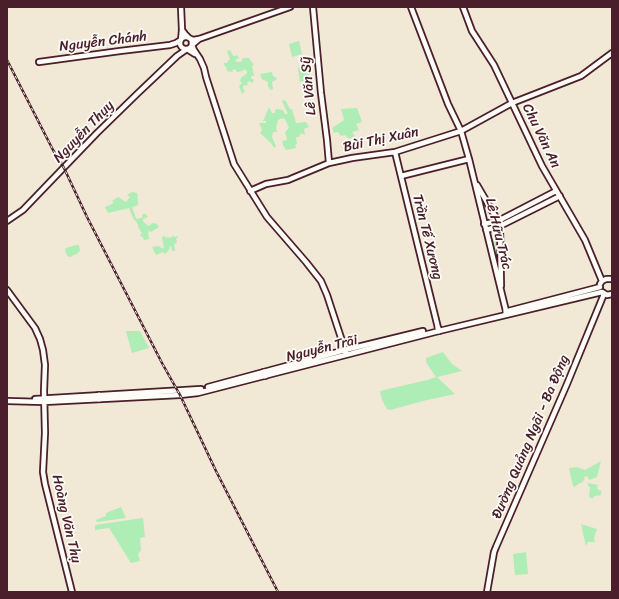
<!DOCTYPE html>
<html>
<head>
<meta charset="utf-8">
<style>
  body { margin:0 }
  #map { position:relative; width:619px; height:599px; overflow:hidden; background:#f1e8d6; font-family:Sriracha,sans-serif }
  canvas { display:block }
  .frame { position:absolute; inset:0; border:8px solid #4a1f2b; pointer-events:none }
</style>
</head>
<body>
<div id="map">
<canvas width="619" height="599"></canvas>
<div class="frame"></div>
</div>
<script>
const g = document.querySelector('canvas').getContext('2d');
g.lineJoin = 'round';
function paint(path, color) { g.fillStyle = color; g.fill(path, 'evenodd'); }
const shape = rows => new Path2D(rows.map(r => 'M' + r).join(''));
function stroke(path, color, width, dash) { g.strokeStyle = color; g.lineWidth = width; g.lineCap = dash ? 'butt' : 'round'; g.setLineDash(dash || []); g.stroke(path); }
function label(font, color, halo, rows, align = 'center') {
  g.font = font + ' Sriracha,sans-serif'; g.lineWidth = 3.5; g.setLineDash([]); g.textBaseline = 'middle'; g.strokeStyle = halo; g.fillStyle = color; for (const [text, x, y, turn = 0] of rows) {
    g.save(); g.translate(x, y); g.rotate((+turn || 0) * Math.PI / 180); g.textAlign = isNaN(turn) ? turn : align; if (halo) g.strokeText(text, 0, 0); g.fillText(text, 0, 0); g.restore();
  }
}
paint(shape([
  [299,41,302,54,292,57,289,44],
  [230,50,233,56,235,56,237,55,239,58,235,60,237,62,241,62,243,58,249,58,250,60,254,65,252,66,254,76,251,76,251,78,254,80,252,83,249,81,247,83,248,85,243,86,243,89,245,91,242,94,239,86,242,83,240,81,241,78,243,76,245,76,245,74,247,74,247,71,244,69,243,71,237,72,235,69,232,70,233,72,232,72,227,71,226,67,224,65,224,63,227,63,228,61,230,59,227,51],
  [299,66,309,66,310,75,307,75,304,81,300,82,298,69],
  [272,72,273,76,275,77,277,79,272,82,273,89,270,90,268,86,268,82,262,79,260,74],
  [285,100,290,109,292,109,296,123,306,122,309,127,304,129,305,135,301,133,299,137,296,137,297,144,295,145,296,148,286,150,283,145,282,141,287,140,285,132,289,128,285,119,282,118,278,120,276,128,277,132,273,132,272,137,276,146,274,148,271,143,260,133,262,130,259,123,266,123,266,121,263,121,269,107,272,113,275,113,275,110,278,109,283,110,285,114,288,114,282,101],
  [357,108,362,122,356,124,359,130,352,132,355,136,349,139,345,135,341,136,338,132,334,133,332,128,344,120,341,109],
  [132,192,137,193,138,205,132,207,136,218,138,219,140,218,142,218,143,214,146,214,148,217,143,219,143,221,148,226,153,223,157,224,159,227,151,232,148,231,148,233,149,239,144,240,143,237,140,236,142,233,138,227,138,224,133,218,129,208,108,213,105,207,114,203,112,201,118,197,126,202,130,197,127,195],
  [165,236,166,238,168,237,170,238,173,236,175,237,177,236,178,237,176,239,177,242,174,245,175,251,172,251,171,246,170,246,169,250,165,254,163,252,156,255,152,247,159,246,163,249,164,248,162,237],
  [496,237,498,240,498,259,496,261,491,240],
  [76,245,79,245,80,250,78,253,70,257,67,256,65,250,66,248],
  [126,331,140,331,149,348,132,353],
  [443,352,452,364,462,371,437,377,455,394,423,401,390,410,387,409,382,400,380,391,414,383,428,380,436,377,426,362,426,358],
  [601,461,597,477,589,480,588,477,585,476,583,482,580,483,574,487,573,486,569,468,577,467,585,470],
  [588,483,598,485,597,489,602,491,600,496,598,495,593,497,593,499,589,497,590,487,588,486],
  [121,507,126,518,97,522,96,520,106,516,106,513],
  [143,518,145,537,140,538,141,550,138,554,140,561,131,563,109,528,95,530,95,525],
  [581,524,597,529,594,538,595,542,588,542,586,546],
  [526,552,528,574,515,575,513,554]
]), '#aeedb5');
const secondary = shape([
  [313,7,321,93,327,140,329,163],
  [411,7,448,104,461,131,469,159,506,311],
  [463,7,472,31,494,65,542,166,574,221,585,240,602,281],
  [182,30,185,34,189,38,193,40,199,39,290,7],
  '180 43a6 6 0 1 1 12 0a6 6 0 1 1-12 0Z',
  [199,39,192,45,194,50,200,59,204,68,206,77,234,164,267,217,306,262,321,281,327,295,345,350],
  [39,62,120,51,170,45,176,43,181,40,182,30,181,7],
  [395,152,438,328],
  [401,176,469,159],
  [477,185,498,221,500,226,501,286],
  [250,191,266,184,288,180,329,163,352,158,395,152,461,131,512,103,581,76,612,53],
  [7,221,23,210,97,133,137,94,177,56,187,49,195,54],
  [484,224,498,221,556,191],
  [486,230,500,226,560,196],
  [600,284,602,281,606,279,612,279],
  [7,290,35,328,40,339,43,350,45,365,44,391,45,433,43,472,45,484,72,592],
  [602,292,607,295,612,294],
  [508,311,600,287],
  [208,387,345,350,423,331],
  [35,399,201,389],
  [7,401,44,402,83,400,180,395,198,393,439,331,602,292],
  [487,592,494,552,496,547,567,384,604,294]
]);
const primary = shape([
  [506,311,506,314],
  [438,328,439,331],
  [345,350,346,354],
  [264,372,265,376],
  [99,395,99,399]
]);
stroke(secondary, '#4a1f2b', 8);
stroke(primary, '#4a1f2b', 8);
stroke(secondary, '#fdfcf7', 4.5);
stroke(primary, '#fdfcf7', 5);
const rail = shape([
  [7,60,53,150,64,168,87,217,162,363,180,395,216,471,278,592]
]);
stroke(rail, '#4a1f2b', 2.5);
stroke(rail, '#fdfcf7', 1, [3]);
label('14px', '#4a1f2b', '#fdfcf7', [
  ["Nguyễn Chánh",103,42,-7],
  ["Lê Văn Sỹ",309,86,-96],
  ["Nguyễn Thụy",84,132,-46],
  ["Chu Văn An",541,136,64],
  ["Bùi Thị Xuân",381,140,-12],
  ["Lê Hữu Trác",498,234,76],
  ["Trần Tế Xương",427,237,76],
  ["Nguyễn Trãi",322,349,-14],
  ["Đường Quảng Ngãi - Ba Động",531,437,-67],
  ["Hoàng Văn Thụ",66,519,77]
]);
</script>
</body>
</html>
